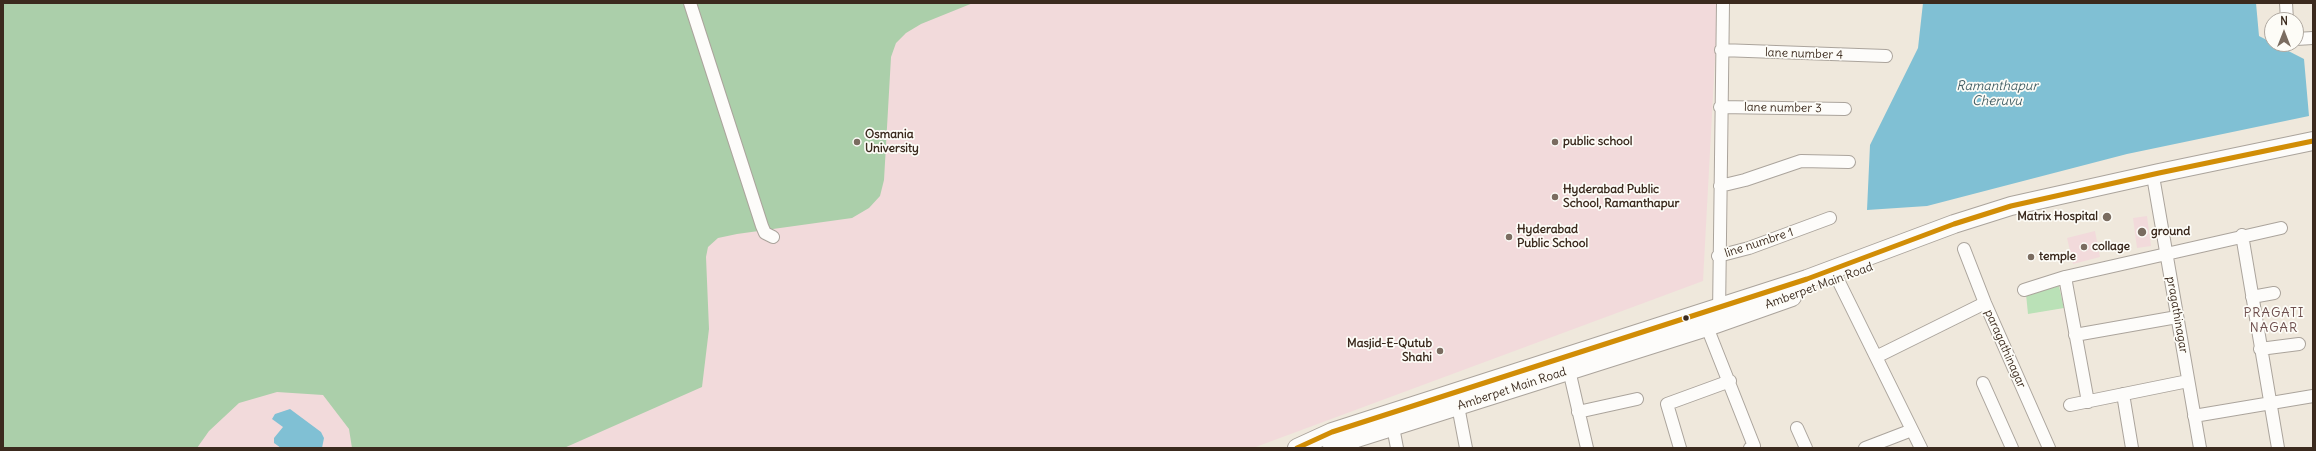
<!DOCTYPE html>
<html>
<head>
<meta charset="utf-8">
<style>
  body { margin:0 }
  #map { position:relative; width:2316px; height:451px; overflow:hidden; background:#efe8dc; font-family:Delius,sans-serif }
  canvas { display:block }
  .frame { position:absolute; inset:0; border:4px solid #3b2a1e; pointer-events:none }
  .north { position:absolute; left:2264px; top:12px; width:40px; height:40px; box-sizing:border-box; background:#fdfcf7; border:1px solid #afa8a0; border-radius:50%; rotate:0deg; font-size:11px; font-weight:700; line-height:16px; text-align:center; color:#3b2a1e }
  .north::after { content:''; display:block; margin:auto; width:14px; height:18px; background:#7a6c60; clip-path:polygon(50% 0,100% 100%,50% 72%,0 100%) }
</style>
</head>
<body>
<div id="map">
<canvas width="2316" height="451"></canvas>
<div class="frame"></div>
<div class="north">N</div>
</div>
<script>
const g = document.querySelector('canvas').getContext('2d');
g.lineJoin = 'round';
function paint(path, color) { g.fillStyle = color; g.fill(path, 'evenodd'); }
const shape = rows => new Path2D(rows.map(r => 'M' + r).join(''));
function stroke(path, color, width, dash) { g.strokeStyle = color; g.lineWidth = width; g.lineCap = dash ? 'butt' : 'round'; g.setLineDash(dash || []); g.stroke(path); }
function label(font, color, halo, rows, align = 'center') {
  g.font = font + ' Delius,sans-serif'; g.lineWidth = 3.5; g.setLineDash([]); g.textBaseline = 'middle'; g.strokeStyle = halo; g.fillStyle = color; for (const [text, x, y, turn = 0] of rows) {
    g.save(); g.translate(x, y); g.rotate((+turn || 0) * Math.PI / 180); g.textAlign = isNaN(turn) ? turn : align; if (halo) g.strokeText(text, 0, 0); g.fillText(text, 0, 0); g.restore();
  }
}
paint(shape([
  [3,3,1718,3,1703,281,1253,448,3,448],
  [2147,216,2151,246,2137,248,2133,218],
  [2095,231,2100,257,2073,264,2067,238]
]), '#f2dadb');
paint(shape([
  [2059,286,2064,308,2028,314,2026,294]
]), '#bae1b7');
paint(shape([
  [3,3,973,3,921,24,906,33,896,43,891,57,884,180,880,196,869,208,852,218,737,234,718,238,708,247,706,257,709,329,702,387,564,448,352,448,349,429,323,395,277,392,239,403,209,431,197,448,3,448]
]), '#abcfaa');
paint(shape([
  [1923,3,2256,3,2259,36,2304,59,2309,116,2127,154,1927,206,1867,210,1870,145,1918,48],
  [290,409,321,432,324,438,322,448,281,448,274,443,274,438,283,427,272,419,275,414]
]), '#80c0d4');
const minor = shape([
  [690,3,762,226,765,233,773,237],
  [2286,3,2287,20],
  [2296,39,2313,38],
  [1721,50,1886,56],
  [1720,107,1845,109],
  [2154,182,2200,448],
  [1720,186,1745,180,1801,161,1849,162],
  [2242,235,2278,448],
  [1964,249,1985,303,2049,448],
  [1718,256,1749,248,1830,218],
  [2065,277,2088,402],
  [1838,280,1921,448],
  [2024,290,2065,277,2281,228],
  [2252,297,2274,293],
  [1719,314,1723,3],
  [1707,327,1754,446,1750,448],
  [2075,335,2177,317],
  [2260,349,2299,344],
  [1876,357,1985,303],
  [1569,370,1587,448],
  [1983,383,2012,448],
  [2123,394,2132,448],
  [2070,405,2188,381],
  [1458,406,1466,448],
  [1578,412,1637,399],
  [2194,416,2313,396],
  [1393,427,1397,448],
  [1797,428,1806,448],
  [1680,448,1667,404,1730,381],
  [1865,448,1912,430]
]);
const highway = shape([
  [1297,448,1332,432,1807,279,1954,224,2011,206,2159,173,2313,141],
  [1332,448,1357,438,1707,327,1792,297]
]);
stroke(minor, '#aba49c', 14);
stroke(highway, '#aba49c', 20);
stroke(minor, '#fdfcfa', 12);
stroke(highway, '#fdfcfa', 18);
stroke(shape([
  [1297,448,1332,432,1807,279,1954,224,2011,206,2159,173,2313,141]
]), '#d18d06', 5);
for (const [x, y, r, color] of [
  [857,142,4,"#7a6c60"],
  [1555,142,4,"#7a6c60"],
  [1555,197,4,"#7a6c60"],
  [2107,217,5,"#7a6c60"],
  [2142,232,5,"#7a6c60"],
  [1509,237,4,"#7a6c60"],
  [2084,247,4,"#7a6c60"],
  [2031,257,4,"#7a6c60"],
  [1686,318,3.5,"#3b2a1e"],
  [1440,351,4,"#7a6c60"]
]) { const dot = new Path2D(); dot.arc(x, y, r, 0, 2 * Math.PI); g.fillStyle = color; g.fill(dot); stroke(dot, '#fdfcf7', 1.5); }
label('12px', '#3b2a1e', '#fdfcf7', [
  ["lane number 4",1804,54,2],
  ["lane number 3",1783,108,1],
  ["line numbre 1",1759,243,-18],
  ["Amberpet Main Road",1819,286,-20],
  ["pragathinagar",2177,315,80],
  ["paragathinagar",2005,349,66],
  ["Amberpet Main Road",1512,389,-18]
]);
label('bold 12px', '#3b2a1e', '#fdfcf7', [
  ["Osmania",865,135],
  ["University",865,149],
  ["public school",1563,142],
  ["Hyderabad Public",1563,190],
  ["School, Ramanthapur",1563,204],
  ["Matrix Hospital",2098,217,"right"],
  ["Hyderabad",1517,230],
  ["Public School",1517,244],
  ["ground",2151,232],
  ["collage",2092,247],
  ["temple",2039,257],
  ["Masjid-E-Qutub",1432,344,"right"],
  ["Shahi",1432,358,"right"]
], 'left');
label('italic 13px', '#445f65', '#fdfcf7', [
  ["Ramanthapur",1997,86],
  ["Cheruvu",1997,101]
]);
g.letterSpacing = '1px';
label('13px', '#6e4f4e', '#fdfcf7', [
  ["PRAGATI",2274,313],
  ["NAGAR",2274,328]
]);
g.letterSpacing = '0px';
</script>
</body>
</html>
